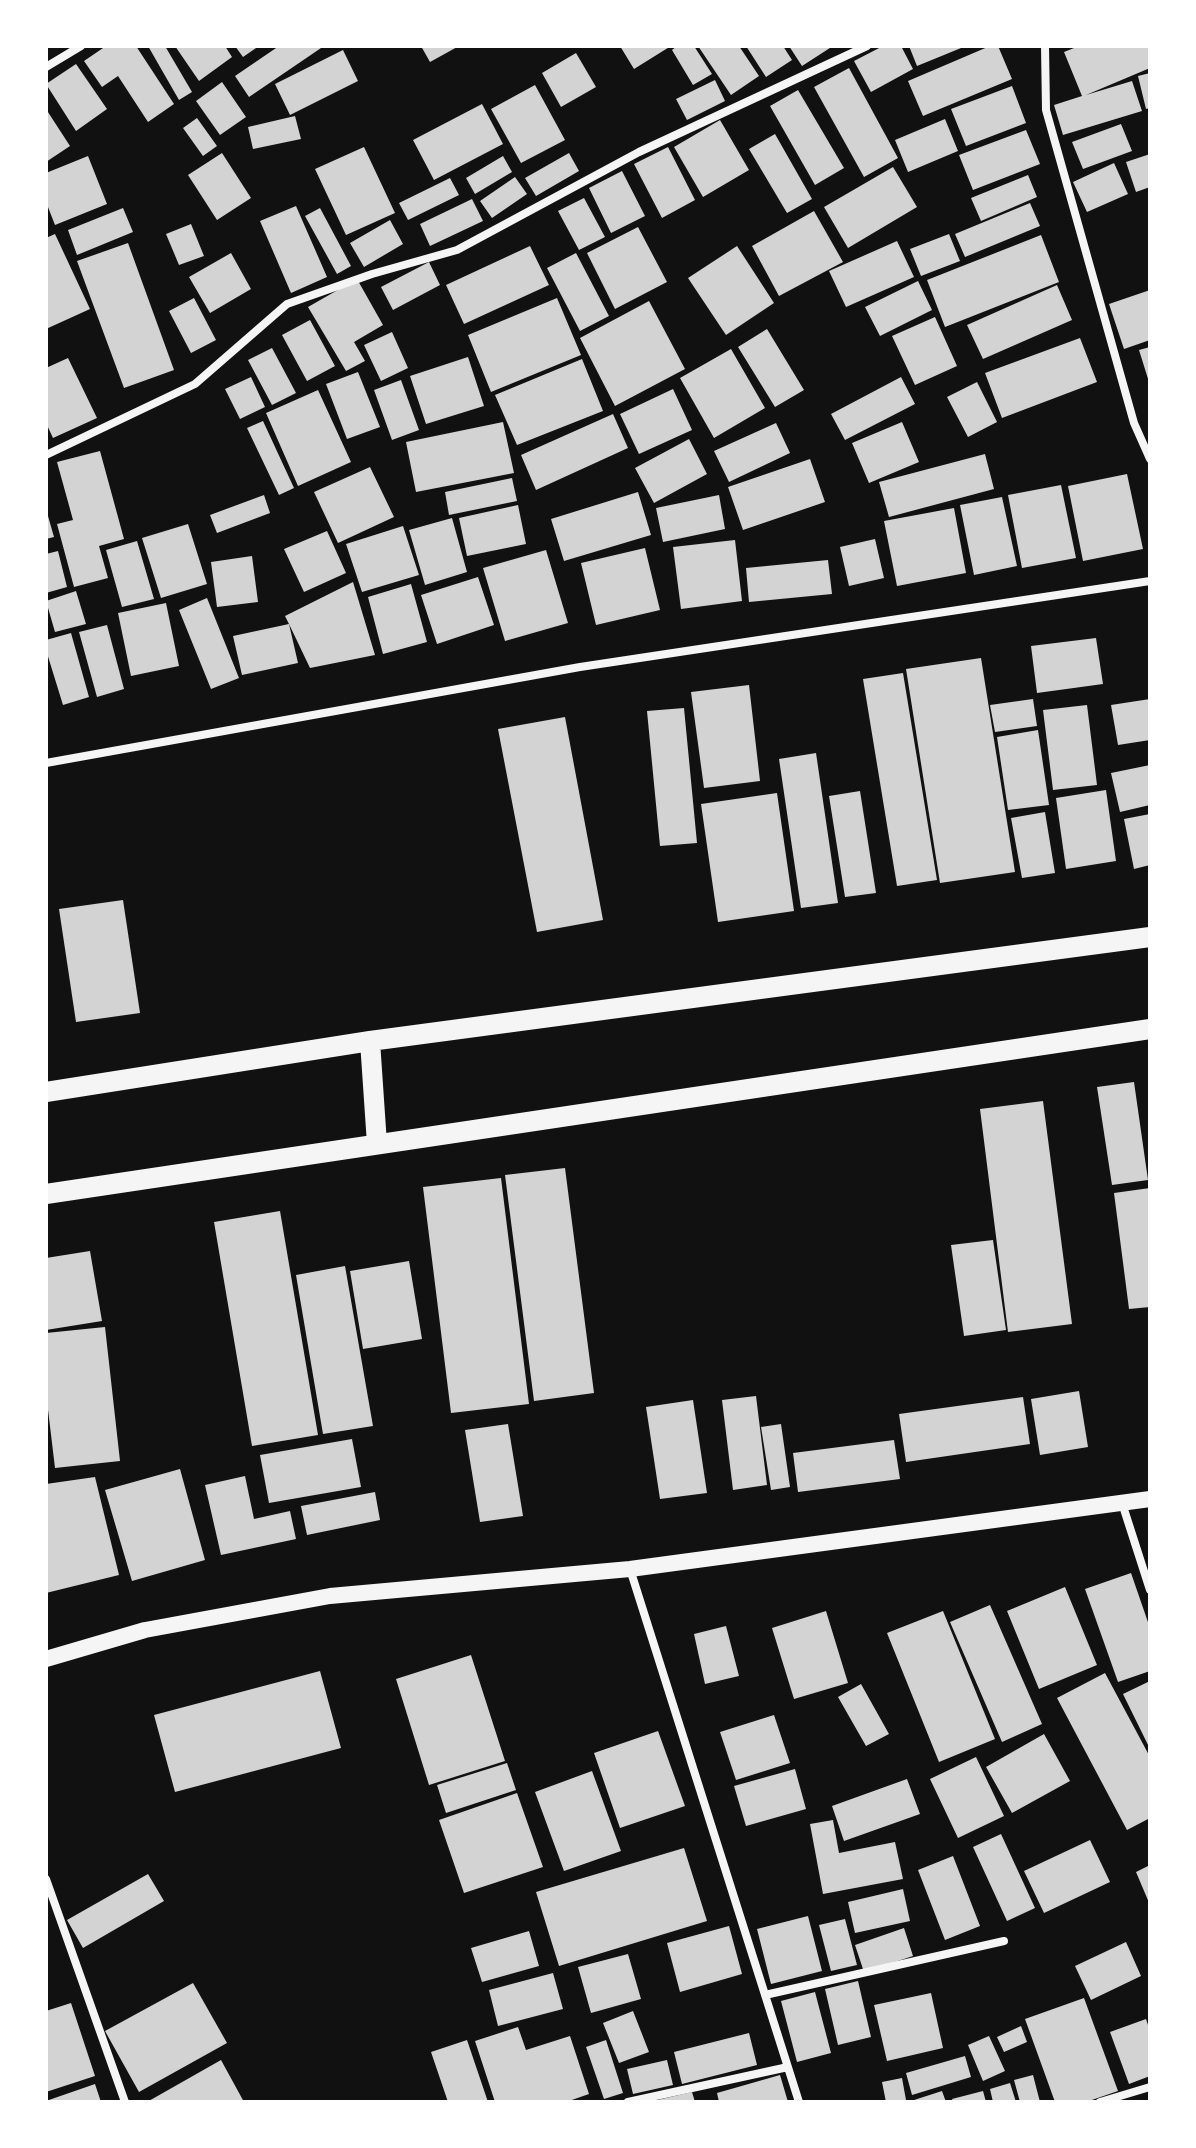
<!DOCTYPE html>
<html>
<head>
<meta charset="utf-8">
<style>
  body { margin:0 }
  #map { position:relative; width:1196px; height:2148px; overflow:hidden; background:#111; font-family:Lora,serif }
  canvas { display:block }
  .frame { position:absolute; inset:0; border:48px solid #fff; pointer-events:none }
</style>
</head>
<body>
<div id="map">
<canvas width="1196" height="2148"></canvas>
<div class="frame"></div>
</div>
<script>
const g = document.querySelector('canvas').getContext('2d');
g.lineJoin = 'round';
function paint(path, color) { g.fillStyle = color; g.fill(path, 'evenodd'); }
const shape = rows => new Path2D(rows.map(r => 'M' + r).join(''));
function stroke(path, color, width, dash) { g.strokeStyle = color; g.lineWidth = width; g.lineCap = dash ? 'butt' : 'round'; g.setLineDash(dash || []); g.stroke(path); }
paint(shape([
  [106,46,136,46,174,104,148,122,118,76,102,87,84,61],
  [148,46,165,46,192,92,179,100],
  [175,46,225,46,232,57,199,81],
  [235,46,259,46,243,57],
  [279,46,324,46,249,97,235,76],
  [421,46,459,46,430,62],
  [620,46,671,46,634,69],
  [677,46,694,46,712,74,693,85,672,50],
  [698,46,739,46,759,76,731,95],
  [746,46,783,46,792,60,766,77],
  [789,46,833,46,802,66],
  [883,46,901,46,913,69,871,92,854,61],
  [909,46,966,46,917,66],
  [990,46,998,46,1012,79,923,116,908,81],
  [1079,46,1150,46,1150,68,1086,95,1132,81,1142,111,1063,135,1054,105,1082,96,1064,52],
  [343,50,358,81,290,115,275,84],
  [576,53,596,87,561,107,542,73],
  [76,64,107,109,76,131,46,84],
  [849,68,898,158,864,177,814,87],
  [1150,73,1150,108,1146,109,1138,76],
  [715,80,725,101,687,120,676,99],
  [222,82,246,117,220,135,196,101],
  [535,85,565,140,521,163,491,109],
  [1012,86,1026,123,966,146,951,109],
  [798,90,844,168,815,185,770,106],
  [482,104,503,144,434,180,413,140],
  [46,109,70,146,46,162],
  [295,116,301,139,253,149,248,127],
  [197,118,217,146,203,156,183,128],
  [945,119,958,151,908,172,895,140],
  [720,120,749,170,703,197,674,147],
  [1121,124,1132,151,1083,169,1072,142],
  [1026,130,1040,164,973,190,959,155],
  [775,134,812,199,787,213,749,149],
  [364,147,395,213,346,235,315,169],
  [668,147,695,200,662,218,634,164],
  [222,153,251,198,217,220,188,175],
  [569,153,579,171,536,196,525,178],
  [1150,154,1150,187,1136,192,1126,162],
  [88,156,107,204,55,225,46,202,46,173],
  [503,156,512,172,475,194,466,178],
  [1114,163,1128,194,1087,212,1073,182],
  [893,167,917,207,848,248,824,207],
  [622,171,645,216,611,233,589,188],
  [1028,175,1037,197,981,221,971,198],
  [515,177,527,194,492,218,480,201],
  [450,178,459,195,408,220,399,203],
  [584,198,605,237,579,250,558,211],
  [472,199,483,221,430,246,420,224],
  [1030,203,1040,226,965,257,955,234],
  [296,206,327,277,291,293,260,221],
  [123,208,133,232,77,255,68,230],
  [320,208,351,266,337,274,305,216],
  [814,211,843,262,779,296,752,246],
  [390,220,403,244,364,267,350,243],
  [191,224,204,256,179,265,166,234],
  [638,227,667,282,615,309,587,253],
  [55,234,90,309,46,329,46,238],
  [949,234,960,261,921,276,910,249],
  [1041,235,1059,282,945,327,927,280],
  [897,241,914,277,846,307,829,271],
  [128,243,174,370,124,388,77,261],
  [530,246,549,285,464,324,446,285],
  [737,246,774,303,726,335,688,278],
  [231,253,251,289,210,313,189,277],
  [576,253,609,316,580,331,547,268],
  [429,262,440,285,393,310,381,287],
  [357,279,383,325,354,342,365,361,346,371,308,307],
  [918,281,932,310,880,336,865,307],
  [1057,285,1072,320,983,359,967,325],
  [1150,290,1150,340,1124,349,1109,304],
  [194,298,216,340,191,353,169,311],
  [557,298,581,355,491,392,468,335],
  [649,301,685,369,615,406,580,338],
  [935,317,957,366,915,385,892,336],
  [310,320,335,366,307,381,282,335],
  [767,329,804,390,775,407,738,347],
  [392,332,408,368,381,381,364,345],
  [1080,338,1097,382,1002,418,985,373],
  [1150,347,1150,382,1149,382,1139,350],
  [272,348,296,393,272,405,248,360],
  [731,349,765,408,714,438,680,378],
  [468,357,484,406,426,424,410,376],
  [68,358,97,418,53,438,46,423,46,368],
  [582,359,603,411,517,445,495,395],
  [358,372,380,427,347,439,326,384],
  [251,377,265,407,240,419,225,389],
  [901,377,915,404,845,440,831,414],
  [401,380,419,430,392,440,374,390],
  [977,382,997,422,968,437,947,397],
  [673,389,692,430,639,454,620,414],
  [318,390,351,462,298,486,266,413],
  [613,414,628,448,536,490,521,455],
  [263,421,294,488,279,495,247,428],
  [503,422,514,473,416,492,406,442],
  [902,422,919,462,869,483,852,443],
  [776,423,790,453,729,482,714,451],
  [689,439,707,474,654,503,635,468],
  [100,451,124,539,99,546,108,578,74,587,57,524,73,520,57,462],
  [985,454,994,489,889,517,879,482],
  [810,459,825,502,743,530,728,487],
  [370,467,394,517,338,543,314,492],
  [1127,474,1143,549,1083,561,1068,486],
  [512,478,517,501,449,515,445,492],
  [1061,485,1076,558,1022,568,1008,495],
  [638,492,651,535,564,561,551,519],
  [264,495,270,513,217,533,210,515],
  [719,495,725,529,663,542,656,508],
  [1002,497,1017,566,974,575,960,505],
  [518,505,526,544,467,556,459,518],
  [954,508,966,573,897,586,884,521],
  [46,509,54,537,46,539],
  [452,518,467,572,425,585,409,530],
  [188,524,207,584,161,598,142,538],
  [403,526,419,575,362,592,346,544],
  [327,531,346,573,304,592,284,549],
  [875,539,884,578,849,586,840,547],
  [735,540,742,601,681,609,673,547],
  [137,541,154,599,122,607,106,550],
  [645,548,660,610,596,625,581,563],
  [546,550,568,623,505,641,483,568],
  [58,551,67,587,46,593,46,554],
  [252,556,258,602,217,607,211,562],
  [828,560,832,594,749,602,746,568],
  [478,577,494,625,437,644,421,595],
  [353,582,375,655,310,668,289,624,298,663,242,675,233,636,289,624,285,616],
  [411,584,427,642,383,654,368,597],
  [76,591,86,624,55,632,46,601],
  [207,598,239,678,211,689,179,610],
  [166,603,179,666,131,676,118,613],
  [107,625,124,689,97,697,79,632],
  [71,633,89,697,63,705,46,650,46,640],
  [1096,638,1103,684,1037,693,1031,646],
  [981,658,1015,872,940,883,906,669],
  [903,673,937,880,897,886,863,679],
  [749,685,760,781,704,788,691,692],
  [1033,699,1037,726,995,732,990,705],
  [1150,699,1150,740,1118,745,1111,705],
  [1087,705,1097,785,1053,790,1043,710],
  [684,708,697,843,660,846,647,711],
  [565,717,603,920,537,932,498,729],
  [1038,730,1049,805,1008,810,997,737],
  [816,753,838,903,801,908,779,759],
  [1150,765,1150,805,1120,812,1111,773],
  [1106,790,1116,861,1066,869,1056,798],
  [860,791,876,893,845,897,829,796],
  [777,793,794,911,718,922,701,804],
  [1045,812,1055,873,1022,878,1011,818],
  [1150,814,1150,865,1134,869,1124,819],
  [123,900,140,1013,76,1022,59,909],
  [1134,1082,1148,1180,1112,1185,1097,1087],
  [1043,1101,1072,1324,1008,1332,980,1109],
  [565,1168,594,1393,534,1401,505,1175],
  [501,1178,529,1404,451,1413,423,1187],
  [1150,1188,1150,1307,1129,1309,1114,1193],
  [280,1211,318,1435,252,1446,214,1222],
  [993,1240,1006,1330,964,1336,951,1245],
  [90,1251,102,1321,46,1330,46,1258],
  [409,1261,422,1339,363,1349,350,1271],
  [345,1266,373,1426,323,1434,296,1275],
  [105,1327,120,1461,55,1468,46,1393,46,1333],
  [1079,1391,1088,1447,1040,1455,1031,1399],
  [756,1396,767,1485,733,1490,722,1400],
  [1023,1397,1030,1444,906,1462,899,1414],
  [693,1400,707,1493,660,1499,646,1407],
  [508,1424,523,1516,480,1522,465,1430],
  [781,1424,790,1487,771,1490,761,1427],
  [352,1439,361,1487,269,1503,260,1455],
  [894,1440,900,1479,798,1492,793,1453],
  [180,1469,205,1560,132,1581,105,1490],
  [245,1476,254,1519,290,1511,296,1539,221,1555,205,1485],
  [95,1477,119,1575,46,1593,46,1484],
  [375,1492,380,1520,307,1535,301,1506],
  [1131,1573,1150,1628,1150,1671,1118,1682,1085,1589],
  [1065,1587,1097,1665,1039,1689,1007,1611],
  [990,1605,1042,1724,1002,1742,950,1622],
  [826,1611,848,1683,794,1699,772,1628],
  [943,1611,995,1739,939,1762,887,1633],
  [726,1626,739,1676,705,1684,694,1634],
  [471,1655,505,1761,429,1785,396,1679],
  [320,1671,341,1748,175,1792,154,1715],
  [1105,1673,1150,1757,1150,1818,1127,1830,1057,1698],
  [1150,1681,1150,1749,1123,1694],
  [861,1684,889,1734,866,1746,838,1697],
  [774,1715,790,1763,736,1780,720,1732],
  [658,1731,685,1806,620,1828,594,1753],
  [1044,1734,1070,1781,1012,1813,986,1767],
  [976,1757,1004,1816,958,1838,930,1779],
  [507,1763,516,1790,446,1813,437,1785],
  [795,1769,806,1809,746,1826,734,1786],
  [592,1771,621,1851,564,1871,535,1792],
  [907,1779,920,1814,844,1841,832,1806],
  [517,1793,543,1867,464,1893,439,1820],
  [833,1820,839,1853,895,1842,903,1879,823,1894,810,1824],
  [1001,1834,1035,1908,1007,1921,973,1847],
  [1090,1840,1110,1882,1044,1913,1024,1871],
  [684,1848,707,1921,559,1966,536,1892],
  [953,1856,980,1926,945,1940,918,1870],
  [1150,1865,1150,1905,1136,1872],
  [148,1874,164,1901,83,1948,67,1920],
  [903,1889,910,1921,855,1933,848,1902],
  [808,1916,822,1971,771,1984,757,1929],
  [845,1919,857,1965,831,1971,819,1925],
  [729,1926,742,1974,680,1992,667,1943],
  [904,1928,913,1956,864,1972,855,1945],
  [529,1931,539,1966,482,1982,471,1948],
  [1126,1942,1141,1976,1091,2000,1075,1966],
  [628,1954,641,1999,591,2013,578,1967],
  [553,1973,563,2009,498,2026,489,1990],
  [858,1981,871,2037,838,2045,825,1989],
  [193,1983,227,2043,139,2092,105,2031],
  [815,1992,831,2053,797,2062,781,2001],
  [931,1993,943,2048,887,2061,874,2005],
  [1084,1998,1118,2091,1086,2102,1055,2102,1025,2019],
  [71,2003,95,2076,46,2092,46,2011],
  [633,2011,649,2052,619,2063,603,2023],
  [1146,2019,1150,2031,1150,2076,1129,2084,1110,2032],
  [1021,2026,1027,2042,1004,2052,997,2037],
  [518,2027,526,2050,570,2036,589,2094,566,2102,495,2102,475,2041],
  [749,2033,757,2065,682,2084,674,2052],
  [989,2036,1005,2071,983,2081,968,2045],
  [467,2040,488,2102,448,2102,431,2052],
  [606,2040,623,2093,604,2099,586,2047],
  [965,2056,971,2077,912,2095,906,2073],
  [221,2060,244,2102,147,2102],
  [667,2060,673,2085,633,2094,627,2069],
  [780,2075,788,2102,719,2102,717,2093],
  [1033,2075,1040,2102,1020,2102,1014,2080],
  [902,2078,906,2100,886,2102,882,2082],
  [1010,2083,1016,2102,993,2102,990,2089],
  [95,2084,101,2102,46,2102,46,2101],
  [942,2091,946,2102,911,2102,911,2101],
  [983,2091,986,2102,953,2102,952,2099],
  [692,2092,695,2102,653,2102,653,2101]
]), '#d3d3d3');
stroke(shape([
  [1045,46,1046,110,1134,423,1150,459],
  [46,67,81,46],
  [46,455,195,384,287,304,372,274,457,250,639,152,867,46],
  [46,763,580,667,1150,581],
  [1122,1503,1150,1590],
  [630,1569,799,2102],
  [46,1879,125,2102],
  [765,1995,1004,1941],
  [628,2102,788,2067],
  [1100,2102,1150,2087]
]), '#f5f5f5', 8);
stroke(shape([
  [46,1659,145,1630,330,1596,630,1569,1150,1499]
]), '#f5f5f5', 16);
stroke(shape([
  [370,1041,377,1144],
  [46,1092,370,1041,1150,937],
  [46,1194,1150,1029]
]), '#f5f5f5', 20);
</script>
</body>
</html>
